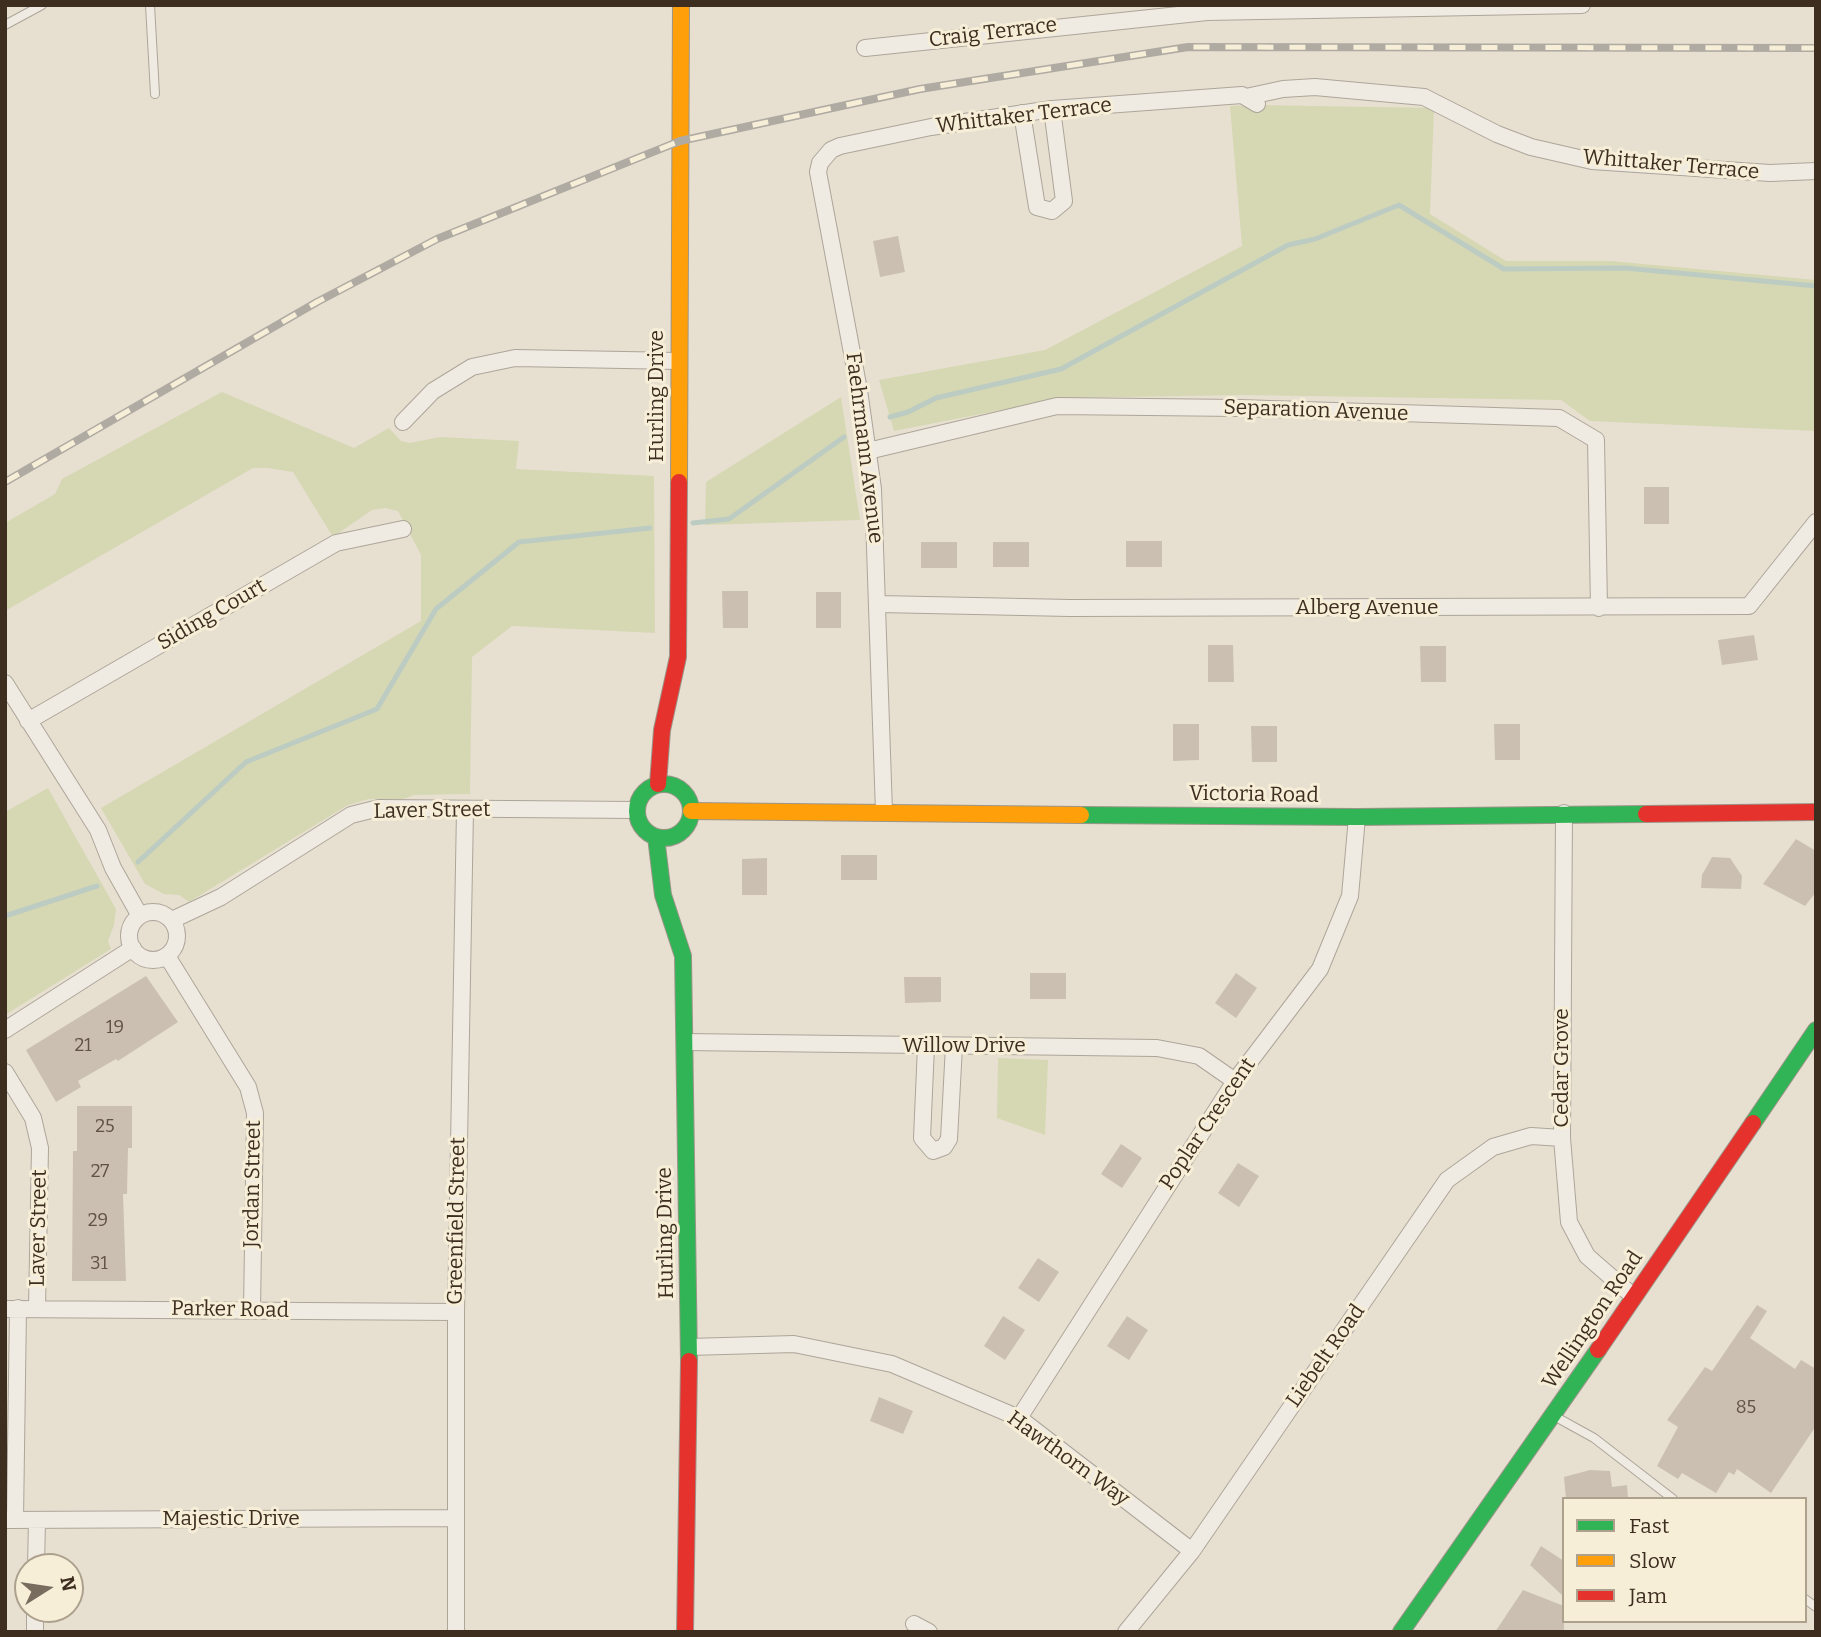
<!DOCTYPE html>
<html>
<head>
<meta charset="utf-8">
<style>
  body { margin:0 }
  #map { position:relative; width:1821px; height:1637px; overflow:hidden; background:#e7e0d1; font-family:Bitter,serif }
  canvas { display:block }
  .frame { position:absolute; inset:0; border:7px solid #3d2e20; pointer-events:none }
  .legend { position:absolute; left:1562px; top:1497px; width:245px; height:126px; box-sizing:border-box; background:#f7eed8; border:2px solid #ada18e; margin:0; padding:9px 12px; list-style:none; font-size:21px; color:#3d2e20 }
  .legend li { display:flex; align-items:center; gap:14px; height:35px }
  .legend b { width:35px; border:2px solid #ada18e }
  .north { position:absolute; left:14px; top:1553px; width:70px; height:70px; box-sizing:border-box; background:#f7eed8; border:2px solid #ada18e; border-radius:50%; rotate:78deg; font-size:19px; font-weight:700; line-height:28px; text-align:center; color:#3d2e20 }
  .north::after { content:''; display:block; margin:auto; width:24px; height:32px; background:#786c5e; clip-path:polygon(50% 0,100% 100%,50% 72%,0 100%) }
</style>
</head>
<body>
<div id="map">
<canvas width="1821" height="1637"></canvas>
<div class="frame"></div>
<ul class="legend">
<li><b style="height:9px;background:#30b455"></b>Fast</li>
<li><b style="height:9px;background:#ff9f0a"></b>Slow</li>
<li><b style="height:9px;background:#e5322d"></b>Jam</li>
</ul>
<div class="north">N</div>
</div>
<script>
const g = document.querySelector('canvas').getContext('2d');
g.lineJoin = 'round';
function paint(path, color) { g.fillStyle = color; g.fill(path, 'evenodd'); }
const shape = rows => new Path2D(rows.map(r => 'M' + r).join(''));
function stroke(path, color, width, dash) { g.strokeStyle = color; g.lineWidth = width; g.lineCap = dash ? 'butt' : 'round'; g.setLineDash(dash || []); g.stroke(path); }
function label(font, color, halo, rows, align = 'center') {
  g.font = font + ' Bitter,serif'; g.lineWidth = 6; g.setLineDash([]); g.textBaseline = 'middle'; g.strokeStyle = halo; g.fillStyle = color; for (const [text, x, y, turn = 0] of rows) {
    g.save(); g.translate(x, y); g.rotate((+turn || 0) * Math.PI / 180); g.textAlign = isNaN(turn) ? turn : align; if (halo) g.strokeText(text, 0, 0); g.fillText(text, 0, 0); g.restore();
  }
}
paint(shape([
  [1257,105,1434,108,1430,214,1506,261,1611,261,1816,280,1816,431,1590,421,1561,400,1241,395,1063,398,894,431,879,380,1045,350,1242,246,1230,106],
  [222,392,354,448,389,428,401,441,410,443,440,437,519,441,516,469,654,476,655,633,512,626,472,657,470,794,414,795,403,799,369,799,348,805,189,902,179,895,164,894,145,884,101,808,421,621,421,555,398,511,385,508,372,510,333,537,293,472,268,468,253,468,5,611,5,523,55,494,62,479],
  [841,397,860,520,705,525,706,482],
  [48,788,116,909,114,925,108,941,111,949,5,1015,5,812],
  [998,1058,1048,1060,1045,1135,997,1118]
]), '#d6d7b3');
stroke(shape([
  [890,417,908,412,936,398,1061,369,1288,245,1315,239,1399,205,1504,269,1625,268,1816,286],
  [693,523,729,519,844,437],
  [138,862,246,762,377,709,436,609,519,542,650,528],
  [5,916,97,886]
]), '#bcccc2', 5);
paint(shape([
  [898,236,905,272,880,277,873,241],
  [1644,487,1669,487,1669,524,1644,524],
  [1126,541,1162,541,1162,567,1126,567],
  [921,542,957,542,957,568,921,568],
  [993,542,1029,542,1029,567,993,567],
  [722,591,748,591,748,628,723,628],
  [816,592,841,592,841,628,816,628],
  [1754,635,1758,660,1722,665,1718,640],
  [1208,645,1233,645,1234,682,1208,682],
  [1420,646,1446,646,1446,682,1421,682],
  [1173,724,1199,724,1199,760,1173,761],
  [1494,724,1520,724,1520,760,1495,760],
  [1251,726,1277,726,1277,762,1252,762],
  [1796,839,1816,851,1816,892,1805,906,1763,884],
  [841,855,877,855,877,880,841,880],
  [1712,857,1730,858,1742,876,1741,889,1701,888,1702,875],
  [767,858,767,895,742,895,742,859],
  [1030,973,1066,973,1066,999,1030,999],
  [1236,973,1257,988,1236,1018,1215,1003],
  [146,976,178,1022,118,1061,116,1059,78,1081,81,1087,56,1102,26,1050],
  [904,977,941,977,941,1002,905,1003],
  [77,1106,132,1106,132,1148,128,1148,127,1194,123,1194,126,1281,72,1281,73,1151,77,1151],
  [1121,1144,1142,1158,1122,1188,1101,1174],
  [1238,1163,1259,1176,1239,1207,1218,1193],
  [1038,1258,1059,1272,1039,1302,1018,1288],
  [1757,1305,1767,1311,1750,1338,1795,1369,1801,1360,1816,1369,1816,1426,1771,1493,1737,1469,1734,1475,1729,1472,1716,1493,1682,1473,1678,1479,1657,1466,1678,1427,1667,1420,1705,1367,1712,1371],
  [1003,1316,1025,1330,1005,1360,984,1346],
  [1127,1316,1148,1330,1129,1360,1107,1346],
  [879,1397,913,1411,903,1434,870,1421],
  [1590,1470,1610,1471,1612,1487,1627,1485,1628,1499,1566,1499,1564,1477],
  [1541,1546,1564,1561,1564,1597,1530,1565],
  [1523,1590,1564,1606,1564,1632,1495,1632]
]), '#cbbfb2');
const lane = shape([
  [150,5,155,94],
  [5,25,42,5],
  [1556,1417,1594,1438,1673,1499],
  [1805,1599,1816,1607]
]);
const street = shape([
  [865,48,1207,12,1582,5],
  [1246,97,1283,89,1315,87,1424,97,1497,134,1531,147,1592,161,1770,173,1816,171],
  [1022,113,1037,207,1052,211,1064,201,1052,109],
  [403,422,433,391,472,367,515,358,678,361],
  [868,451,1057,406,1239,408,1559,418,1596,440,1599,608],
  [879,604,1070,608,1749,606,1816,522],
  [5,683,98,830,113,868,140,916],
  [28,721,336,543,403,529],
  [884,812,873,489,859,390,818,172,820,163,831,150,840,146,931,127,1052,109,1242,95,1257,104],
  [1564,813,1562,1138,1569,1222,1587,1256,1634,1297],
  '129 936a24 24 0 1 1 48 0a24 24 0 1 1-48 0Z',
  [172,920,221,897,351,815,379,808,637,810],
  [167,956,248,1087,255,1113,252,1310],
  [5,1030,133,948],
  [685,1042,1157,1048,1199,1056,1235,1081],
  [926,1046,922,1138,933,1151,944,1147,949,1139,954,1046],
  [5,1072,33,1118,40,1148,37,1309],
  [5,1309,456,1312],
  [689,1347,794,1344,892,1364,1019,1418,1192,1551],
  [1019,1418,1235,1081,1320,969,1350,896,1357,817],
  [5,1520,456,1518],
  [15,1520,18,1308],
  [36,1567,37,1520],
  [914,1624,929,1632],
  [35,1632,35,1609],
  [456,1632,456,1312,465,810],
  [1126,1632,1192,1551,1447,1180,1493,1147,1531,1136,1562,1138]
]);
const fast = shape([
  '637 811a27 27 0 1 1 54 0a27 27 0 1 1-54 0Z',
  [1081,815,1357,817,1646,814],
  [656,837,663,895,683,956,689,1361],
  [1753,1123,1816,1030],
  [1401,1632,1598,1350]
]);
const slow = shape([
  [679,482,681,5],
  [691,811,1081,815]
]);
const jam = shape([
  [658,784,662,730,678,657,679,482],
  [1646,814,1816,812],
  [1598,1350,1753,1123],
  [685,1632,689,1361]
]);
stroke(lane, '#ada599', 10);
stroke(street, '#ada599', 18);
stroke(fast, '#9c958a', 18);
stroke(slow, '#9c958a', 18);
stroke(jam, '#9c958a', 18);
stroke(lane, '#efebe3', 8);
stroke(street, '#efebe3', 16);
stroke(fast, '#30b455', 16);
stroke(slow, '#ff9f0a', 16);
stroke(jam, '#e5322d', 16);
const rail = shape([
  [5,482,317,302,437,239,680,141,920,89,1188,47,1816,48]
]);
stroke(rail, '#afaaa2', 8);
stroke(rail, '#f7eed8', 5, [16]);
label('18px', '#605244', null, [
  ["19",115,1028],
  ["21",83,1046],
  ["25",105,1127],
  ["27",100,1172],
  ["29",98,1221],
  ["31",99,1264],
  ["85",1746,1408]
]);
label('21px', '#3d2e20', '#f7eed8', [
  ["Craig Terrace",993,33,-7],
  ["Whittaker Terrace",1024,116,-7],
  ["Whittaker Terrace",1671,165,5],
  ["Hurling Drive",657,396,-90],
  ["Separation Avenue",1316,411,2],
  ["Faehrmann Avenue",864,448,83],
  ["Alberg Avenue",1367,608],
  ["Siding Court",212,615,-30],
  ["Victoria Road",1254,795,1],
  ["Laver Street",432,811,-1],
  ["Willow Drive",964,1046],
  ["Cedar Grove",1562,1068,-90],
  ["Poplar Crescent",1208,1124,-56],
  ["Jordan Street",253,1184,-89],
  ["Greenfield Street",457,1221,-89],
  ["Laver Street",39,1228,-89],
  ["Hurling Drive",666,1233,-91],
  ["Parker Road",230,1310,1],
  ["Wellington Road",1593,1320,-56],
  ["Liebelt Road",1326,1356,-55],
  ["Hawthorn Way",1068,1459,36],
  ["Majestic Drive",231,1519]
]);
</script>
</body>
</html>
